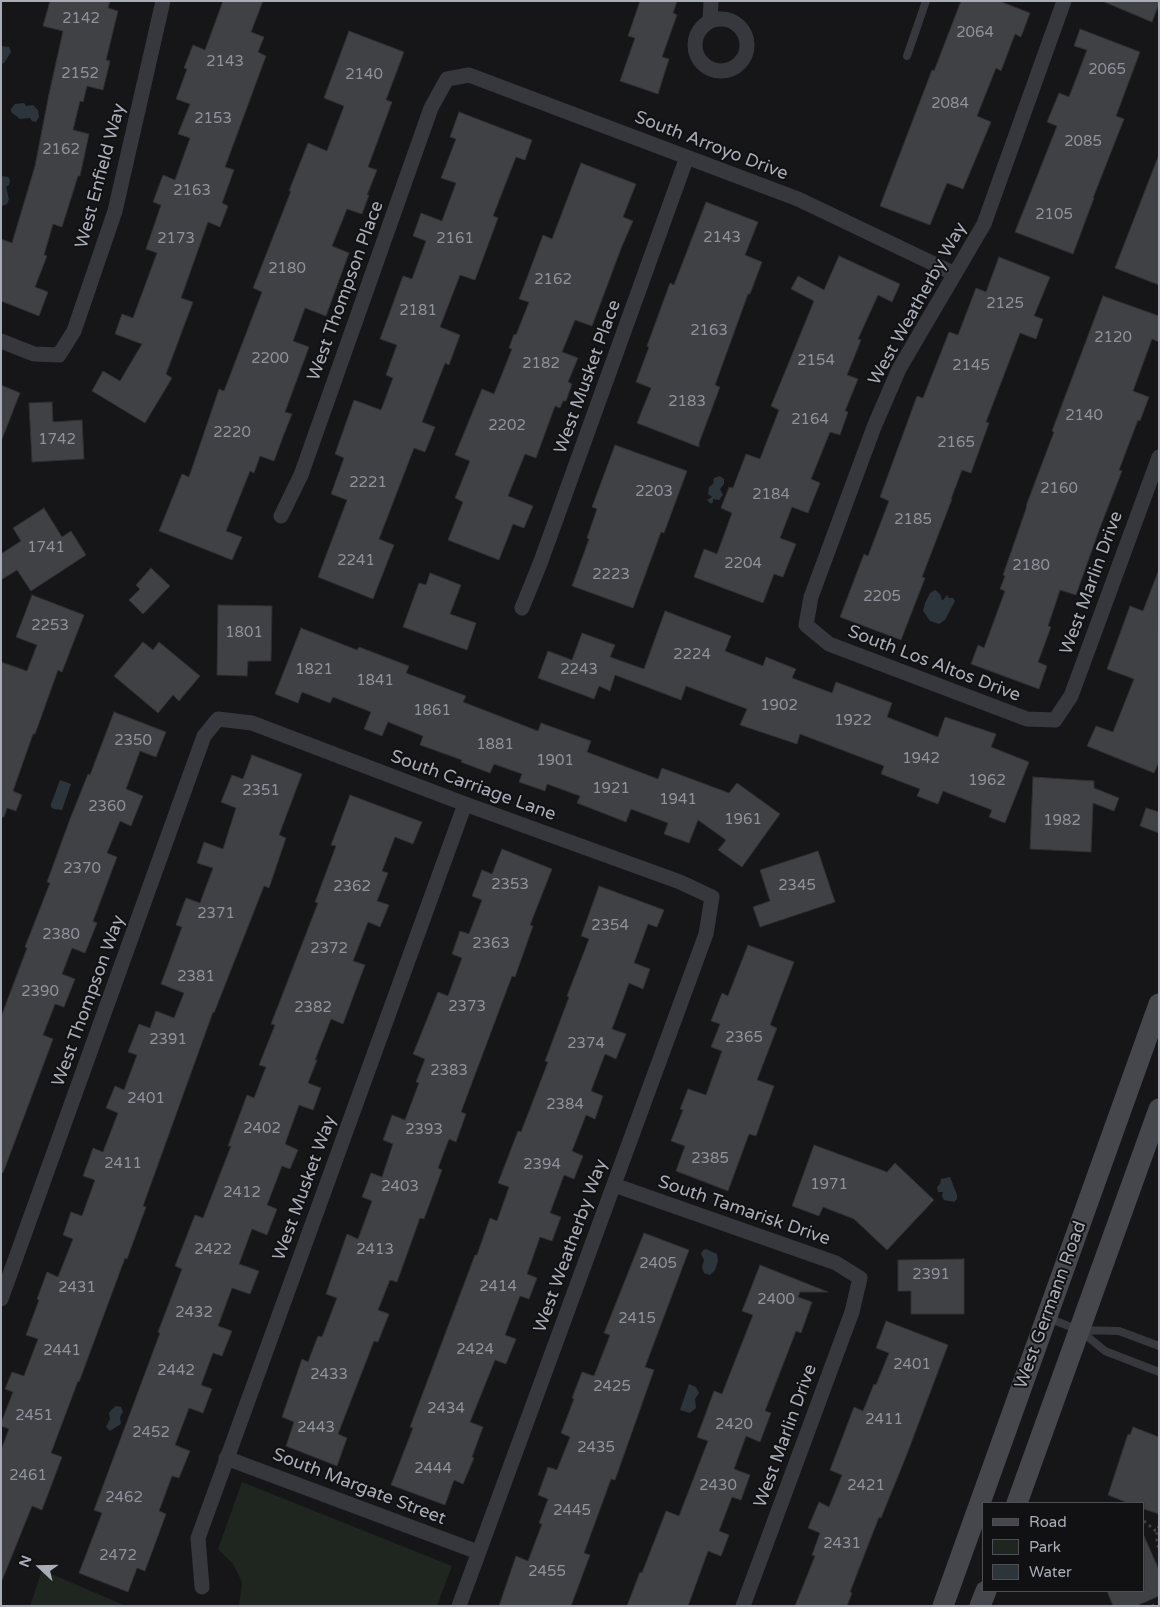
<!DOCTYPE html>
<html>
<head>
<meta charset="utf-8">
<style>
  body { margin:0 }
  #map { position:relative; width:1160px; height:1607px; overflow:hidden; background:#161618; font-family:"Varela Round",sans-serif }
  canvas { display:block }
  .frame { position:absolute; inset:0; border:2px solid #a8adb8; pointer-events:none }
  .legend { position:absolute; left:982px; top:1502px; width:162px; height:90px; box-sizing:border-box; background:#111113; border:1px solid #4d4f55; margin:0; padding:6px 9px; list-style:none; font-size:15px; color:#a8adb8 }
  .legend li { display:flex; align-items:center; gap:10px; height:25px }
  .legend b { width:25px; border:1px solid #4d4f55 }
  .north { position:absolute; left:15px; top:1542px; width:50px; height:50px; -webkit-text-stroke:4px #111113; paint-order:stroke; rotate:291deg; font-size:14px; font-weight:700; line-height:20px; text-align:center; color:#a8adb8 }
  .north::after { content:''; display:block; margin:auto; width:18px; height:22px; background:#a8adb8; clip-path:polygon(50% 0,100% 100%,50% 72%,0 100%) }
</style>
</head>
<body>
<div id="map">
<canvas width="1160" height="1607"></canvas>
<div class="frame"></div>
<ul class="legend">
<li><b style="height:6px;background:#45474d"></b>Road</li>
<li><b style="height:14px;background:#1e261f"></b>Park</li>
<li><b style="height:14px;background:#2c353c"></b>Water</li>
</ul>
<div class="north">N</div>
</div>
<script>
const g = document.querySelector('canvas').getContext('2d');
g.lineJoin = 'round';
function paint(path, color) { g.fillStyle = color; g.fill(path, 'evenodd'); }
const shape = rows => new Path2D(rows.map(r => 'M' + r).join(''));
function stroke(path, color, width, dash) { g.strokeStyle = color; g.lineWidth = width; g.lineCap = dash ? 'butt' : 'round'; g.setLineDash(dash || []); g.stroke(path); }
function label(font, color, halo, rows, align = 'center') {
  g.font = font + ' "Varela Round",sans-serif'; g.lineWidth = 4; g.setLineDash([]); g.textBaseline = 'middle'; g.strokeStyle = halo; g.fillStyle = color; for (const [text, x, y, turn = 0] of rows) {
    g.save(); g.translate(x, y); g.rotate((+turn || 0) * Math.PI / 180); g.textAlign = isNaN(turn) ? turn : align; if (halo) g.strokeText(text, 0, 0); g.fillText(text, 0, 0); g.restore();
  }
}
paint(shape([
  [242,1482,452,1566,437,1606,239,1606,242,1582,233,1564,218,1549],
  [42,1570,126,1606,30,1606]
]), '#1e261f');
paint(shape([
  [1,46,9,47,11,52,4,63,1,64],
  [24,103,26,106,33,105,38,110,39,117,36,122,32,121,30,118,20,119,11,112,11,109,15,104],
  [1,176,8,177,10,180,9,185,6,187,9,199,7,204,2,206],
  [720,476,724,479,724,484,720,489,723,495,719,500,713,499,713,502,711,504,707,500,712,497,708,494,709,487,713,484,714,478],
  [935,590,940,594,942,600,943,600,947,595,949,598,953,598,955,601,945,620,939,624,930,621,923,611,925,603,930,593],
  [60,780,71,784,62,810,54,809,51,807,51,804],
  [950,1177,957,1195,957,1199,954,1202,944,1200,942,1196,943,1192,938,1192,937,1187,940,1184,941,1179],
  [706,1249,717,1254,718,1261,715,1270,710,1275,704,1273,702,1267,704,1260,701,1254,703,1250],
  [689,1384,696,1387,699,1393,695,1399,696,1408,690,1413,680,1410],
  [116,1406,121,1407,123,1412,120,1417,121,1424,110,1431,106,1427,110,1419,109,1413,112,1409]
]), '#2c353c');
const building = shape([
  [50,1,110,1,108,8,118,11,106,60,110,61,103,90,87,86,83,102,80,101,73,130,89,134,80,176,78,176,62,227,53,224,44,255,47,256,35,287,48,292,39,316,1,301,1,239,12,243,35,166,49,94,63,31,43,26,50,1],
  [223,1,263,1,251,32,264,37,258,52,266,56,225,167,234,170,222,203,228,206,220,227,208,222,181,298,193,302,166,374,172,378,145,423,92,391,103,371,120,381,142,344,115,334,122,314,133,318,157,253,146,249,161,205,153,202,163,175,175,180,190,138,178,134,190,104,176,99,187,69,184,68,193,45,205,50,223,1],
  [640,1,677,1,673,13,677,15,662,57,669,59,658,94,620,81,635,38,628,36,640,1],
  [961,1,999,1,1030,13,1021,37,1015,34,1001,71,996,68,977,116,991,122,963,189,947,183,930,225,880,206,932,70,934,71,961,1],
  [1102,1,1159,1,1159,4,1152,22,1102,1],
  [1080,29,1140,52,1116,116,1124,119,1093,198,1094,198,1073,254,1015,232,1057,126,1047,122,1059,93,1069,97,1087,50,1074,46,1080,29],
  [349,31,404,52,386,100,392,102,368,167,377,170,367,195,369,195,362,214,347,209,332,246,349,253,326,316,305,308,293,341,309,347,285,412,292,414,284,434,274,461,260,456,254,473,250,471,226,531,242,537,232,560,159,531,182,474,189,477,219,389,224,391,262,292,253,288,291,191,289,191,308,143,327,151,344,106,324,98,349,31],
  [459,112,532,140,525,160,516,157,493,216,498,218,475,280,460,275,440,327,460,335,449,365,445,363,422,422,435,427,425,452,414,448,379,539,394,545,373,599,318,577,347,500,331,494,344,458,335,454,354,400,381,410,393,378,386,375,397,345,380,339,403,276,412,279,426,241,413,236,421,213,442,221,456,183,441,178,456,139,450,137,459,112],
  [1158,157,1159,157,1159,285,1115,268,1158,157],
  [581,163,636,184,623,217,633,221,622,246,592,326,575,320,562,352,578,358,568,382,572,384,566,401,563,401,560,408,555,406,536,458,525,454,508,496,533,506,524,528,513,524,499,560,448,540,463,502,455,498,470,461,455,455,482,389,494,394,512,349,509,348,514,334,516,335,529,302,519,299,543,235,552,239,581,163],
  [706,202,758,222,745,255,762,262,750,294,748,294,715,385,720,387,699,443,699,447,637,423,651,388,636,382,649,347,647,346,670,283,674,285,706,202],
  [839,256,900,284,892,302,878,295,858,339,861,340,847,375,858,379,845,411,848,412,840,435,830,432,811,479,820,483,808,513,792,507,780,538,796,544,783,577,774,574,763,603,694,577,704,549,717,554,732,513,721,508,729,487,733,488,746,454,760,459,779,410,771,406,814,301,791,289,798,276,824,290,839,256],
  [999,257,1050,277,1034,316,1043,319,1036,339,1020,333,986,422,989,423,971,473,962,470,951,499,952,499,922,577,925,578,901,640,840,617,864,554,868,556,889,501,880,497,917,396,923,398,949,332,958,335,976,288,986,292,999,257],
  [1103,296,1159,316,1159,342,1152,339,1133,391,1149,397,1140,421,1138,420,1119,470,1122,471,1098,533,1076,595,1060,590,1048,626,1051,627,1038,662,1047,666,1039,689,971,664,978,645,984,648,1005,591,1000,589,1005,576,1003,575,1027,506,1026,506,1054,432,1052,431,1103,296],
  [1,385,20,393,2,439,1,439,1,385],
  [52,402,53,422,82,420,84,459,32,462,29,403,52,402],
  [615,445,687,471,664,533,661,532,633,608,572,586,589,539,587,538,597,509,592,507,615,445],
  [44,508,62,537,71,531,86,555,31,591,17,570,1,580,1,554,21,541,13,528,44,508],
  [151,568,170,586,143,614,129,600,140,589,136,585,151,568],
  [1158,572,1159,762,1154,773,1087,746,1096,726,1113,732,1134,679,1107,669,1130,606,1143,611,1158,572],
  [430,573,461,585,450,614,476,623,467,650,403,627,419,583,426,585,430,573],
  [32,595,84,615,62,672,58,670,35,734,33,734,13,791,22,795,16,811,7,808,4,817,1,817,1,662,27,671,37,645,16,637,32,595],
  [218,605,272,606,271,661,248,661,247,676,217,675,218,605],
  [665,611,731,636,725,651,763,666,766,657,796,669,792,678,832,693,836,682,892,703,887,717,938,737,945,717,996,734,991,747,1029,762,1005,823,989,817,992,810,943,791,938,804,917,796,920,789,881,774,884,766,800,734,797,744,740,725,747,709,686,686,681,700,615,675,610,691,599,686,594,699,538,678,548,651,572,660,582,633,615,645,610,657,644,669,665,611],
  [301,628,357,650,359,647,409,666,406,673,466,696,463,702,538,731,541,723,591,741,587,752,658,779,662,768,729,793,737,783,780,814,742,867,718,850,726,840,698,820,689,843,664,834,668,823,631,809,626,822,577,803,580,796,547,784,545,791,519,782,522,774,494,764,490,773,461,762,462,760,420,745,423,736,388,722,382,736,364,729,371,712,333,697,330,703,302,692,298,703,275,694,301,628],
  [143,642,153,650,159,642,200,676,179,701,173,695,158,713,114,676,143,642],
  [114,712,166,732,156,757,140,751,126,789,143,796,131,826,120,821,107,853,117,857,93,921,97,923,85,953,72,948,62,974,75,979,64,1007,55,1004,43,1035,53,1039,3,1173,1,1172,1,1017,27,948,25,947,50,883,47,882,70,819,88,774,90,775,114,712],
  [252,755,302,774,279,835,286,838,269,888,264,886,214,1013,213,1012,143,1206,146,1207,127,1259,125,1258,79,1382,78,1381,51,1453,62,1457,42,1510,32,1506,1,1583,1,1450,9,1429,1,1426,1,1423,13,1392,5,1389,12,1372,24,1376,38,1339,26,1335,39,1300,37,1299,47,1272,58,1277,73,1239,63,1235,71,1212,82,1216,95,1180,83,1176,93,1148,103,1152,118,1113,106,1108,115,1086,124,1090,137,1055,128,1052,139,1024,150,1028,156,1011,174,1018,184,993,161,984,182,927,176,925,186,898,200,903,213,868,197,863,204,842,223,849,236,808,221,802,232,775,243,779,252,755],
  [1033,777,1094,781,1094,788,1119,798,1114,811,1093,803,1091,852,1030,849,1033,777],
  [350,795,422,822,413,844,395,837,382,871,388,873,377,901,389,905,380,927,368,922,353,961,365,965,353,997,343,1024,331,1019,315,1060,317,1060,308,1083,321,1088,313,1110,299,1105,285,1144,298,1150,290,1169,282,1166,267,1205,277,1209,267,1235,252,1229,239,1264,259,1271,250,1294,232,1288,218,1326,232,1331,222,1356,213,1353,201,1385,212,1389,203,1413,189,1408,175,1445,190,1451,179,1478,172,1476,159,1511,166,1514,145,1571,137,1568,128,1592,79,1573,102,1513,94,1510,160,1333,158,1332,182,1269,175,1266,195,1215,203,1218,231,1146,228,1146,247,1095,254,1098,266,1067,259,1065,275,1025,271,1024,318,903,315,902,336,846,331,845,350,795],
  [1146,808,1159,812,1159,833,1140,826,1146,808],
  [502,849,552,869,530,925,533,926,515,977,512,976,461,1112,466,1114,456,1142,449,1139,438,1168,442,1170,424,1219,420,1218,397,1282,390,1280,378,1310,389,1314,378,1342,374,1341,338,1434,347,1438,337,1466,286,1446,294,1422,282,1417,302,1359,308,1362,318,1336,322,1337,337,1298,326,1294,347,1234,358,1239,372,1201,362,1197,371,1173,382,1177,393,1144,383,1140,392,1115,405,1120,419,1083,416,1082,425,1059,413,1054,438,992,448,996,462,958,452,954,460,931,469,934,482,900,472,896,482,870,492,874,502,849],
  [818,851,835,902,760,927,753,907,770,901,760,870,818,851],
  [599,886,664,910,657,927,648,924,634,963,650,969,643,989,629,983,612,1029,626,1034,616,1059,605,1054,591,1091,603,1096,595,1119,586,1115,572,1151,583,1156,574,1179,564,1175,550,1213,561,1217,552,1241,540,1237,527,1274,537,1278,529,1299,520,1296,505,1335,516,1339,506,1364,495,1360,470,1422,483,1427,472,1457,474,1458,463,1484,454,1480,445,1505,391,1485,413,1428,410,1427,475,1255,477,1255,490,1218,497,1221,509,1187,498,1183,518,1131,521,1132,548,1062,545,1061,569,997,567,996,589,939,581,936,599,886],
  [748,945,794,962,770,1025,777,1028,757,1080,774,1086,756,1136,749,1134,728,1191,676,1171,685,1146,671,1141,683,1110,680,1109,688,1089,706,1095,722,1051,711,1047,720,1024,711,1021,722,993,728,996,748,945],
  [814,1145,887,1172,895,1163,934,1200,887,1250,854,1219,823,1207,819,1216,792,1206,814,1145],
  [644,1233,689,1250,645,1367,654,1370,615,1480,611,1479,584,1553,590,1555,571,1606,499,1606,516,1556,528,1561,542,1524,539,1523,548,1499,538,1495,548,1467,557,1470,570,1437,561,1433,574,1399,572,1398,582,1372,594,1376,610,1335,604,1333,644,1233],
  [964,1259,964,1314,911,1314,911,1291,898,1291,898,1260,964,1259],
  [760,1265,828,1292,800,1292,798,1297,812,1302,801,1333,796,1331,765,1411,771,1413,760,1442,746,1436,734,1469,750,1475,741,1500,732,1497,719,1531,729,1535,721,1556,708,1551,688,1606,627,1606,640,1572,642,1573,666,1511,679,1516,708,1441,697,1437,714,1391,722,1394,753,1315,742,1311,760,1265],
  [886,1321,948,1345,907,1454,881,1518,879,1517,850,1592,852,1593,847,1606,795,1606,815,1556,812,1555,820,1533,808,1528,819,1502,829,1507,842,1475,830,1470,854,1407,863,1411,874,1384,876,1385,889,1353,876,1348,886,1321],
  [1133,1427,1159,1437,1159,1514,1144,1509,1144,1503,1128,1503,1108,1495,1128,1434,1130,1435,1133,1427],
  [1144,1536,1159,1570,1159,1596,1136,1606,1113,1606,1107,1591,1144,1591,1144,1536]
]);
paint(building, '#404145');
stroke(building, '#303034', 1);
stroke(shape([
  [1144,1521,1157,1532],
  [1159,1526,1157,1532,1157,1543,1159,1549],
  [1152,1606,1159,1603]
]), '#3d3f44', 3, [2.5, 4]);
stroke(shape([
  [907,56,926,1],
  [1048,1318,1079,1330,1119,1331,1159,1346],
  [1082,1332,1105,1351,1159,1372]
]), '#37383d', 8);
stroke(shape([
  [1064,1,984,224,899,369,874,427,811,597,806,625,829,644,1027,719,1055,720,1071,696,1159,457],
  '695 45a26 26 0 1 1 52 0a26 26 0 1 1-52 0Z',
  [710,21,711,1],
  [1,341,34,354,59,355,74,331,115,211,163,1],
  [281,516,301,475,431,108,447,79,469,75,798,199,955,274],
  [522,608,541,561,687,157],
  [614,1185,836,1263,860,1278,852,1312,743,1606],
  [1,1299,204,736,218,719,252,723,465,804,680,882,712,897,706,934,459,1606],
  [226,1458,478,1552],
  [202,1587,198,1538,465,804]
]), '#37383d', 15);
stroke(shape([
  [1017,1503,1159,1109],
  [943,1606,1159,1004],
  [980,1606,986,1591]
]), '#45474d', 21);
label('15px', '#8e929b', null, [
  ["2142",81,19],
  ["2064",975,33],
  ["2143",225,62],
  ["2065",1107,70],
  ["2152",80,74],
  ["2140",364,75],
  ["2084",950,104],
  ["2153",213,119],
  ["2085",1083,142],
  ["2162",61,150],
  ["2163",192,191],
  ["2105",1054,215],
  ["2143",722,238],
  ["2173",176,239],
  ["2161",455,239],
  ["2180",287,269],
  ["2162",553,280],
  ["2125",1005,304],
  ["2181",418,311],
  ["2163",709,331],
  ["2120",1113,338],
  ["2200",270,359],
  ["2154",816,361],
  ["2182",541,364],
  ["2145",971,366],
  ["2183",687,402],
  ["2140",1084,416],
  ["2164",810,420],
  ["2202",507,426],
  ["2220",232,433],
  ["1742",57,440],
  ["2165",956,443],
  ["2221",368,483],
  ["2160",1059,489],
  ["2203",654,492],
  ["2184",771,495],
  ["2185",913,520],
  ["1741",46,548],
  ["2241",356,561],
  ["2204",743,564],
  ["2180",1031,566],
  ["2223",611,575],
  ["2205",882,597],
  ["2253",50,626],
  ["1801",244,633],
  ["2224",692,655],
  ["1821",314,670],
  ["2243",579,670],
  ["1841",375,681],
  ["1902",779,706],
  ["1861",432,711],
  ["1922",853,721],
  ["2350",133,741],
  ["1881",495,745],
  ["1942",921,759],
  ["1901",555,761],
  ["1962",987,781],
  ["1921",611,789],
  ["2351",261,791],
  ["1941",678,800],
  ["2360",107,807],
  ["1961",743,820],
  ["1982",1062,821],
  ["2370",82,869],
  ["2353",510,885],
  ["2345",797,886],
  ["2362",352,887],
  ["2371",216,914],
  ["2354",610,926],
  ["2380",61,935],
  ["2363",491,944],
  ["2372",329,949],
  ["2381",196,977],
  ["2390",40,992],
  ["2373",467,1007],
  ["2382",313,1008],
  ["2365",744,1038],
  ["2391",168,1040],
  ["2374",586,1044],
  ["2383",449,1071],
  ["2401",146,1099],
  ["2384",565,1105],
  ["2402",262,1129],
  ["2393",424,1130],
  ["2385",710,1159],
  ["2411",123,1164],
  ["2394",542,1165],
  ["1971",829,1185],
  ["2403",400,1187],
  ["2412",242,1193],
  ["2422",213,1250],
  ["2413",375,1250],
  ["2405",658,1264],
  ["2391",931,1275],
  ["2414",498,1287],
  ["2431",77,1288],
  ["2400",776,1300],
  ["2432",194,1313],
  ["2415",637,1319],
  ["2424",475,1350],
  ["2441",62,1351],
  ["2401",912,1365],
  ["2442",176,1371],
  ["2433",329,1375],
  ["2425",612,1387],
  ["2434",446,1409],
  ["2451",34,1416],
  ["2411",884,1420],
  ["2420",734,1425],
  ["2443",316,1428],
  ["2452",151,1433],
  ["2435",596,1448],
  ["2444",433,1469],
  ["2461",28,1476],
  ["2430",718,1486],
  ["2421",866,1486],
  ["2462",124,1498],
  ["2445",572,1511],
  ["2431",842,1544],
  ["2472",118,1556],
  ["2455",547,1572]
]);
label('18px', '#a8adb8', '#111113', [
  ["South Arroyo Drive",711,146,21],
  ["West Enfield Way",101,176,-75],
  ["West Thompson Place",346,291,-70],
  ["West Weatherby Way",918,304,-61],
  ["West Musket Place",588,377,-70],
  ["West Marlin Drive",1092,583,-70],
  ["South Los Altos Drive",934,664,21],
  ["South Carriage Lane",473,786,20],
  ["West Thompson Way",89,1001,-70],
  ["West Musket Way",305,1188,-70],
  ["South Tamarisk Drive",744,1211,19],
  ["West Weatherby Way",571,1246,-70],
  ["West Germann Road",1051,1305,-70],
  ["West Marlin Drive",786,1436,-70],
  ["South Margate Street",359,1487,21]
]);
</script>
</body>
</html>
